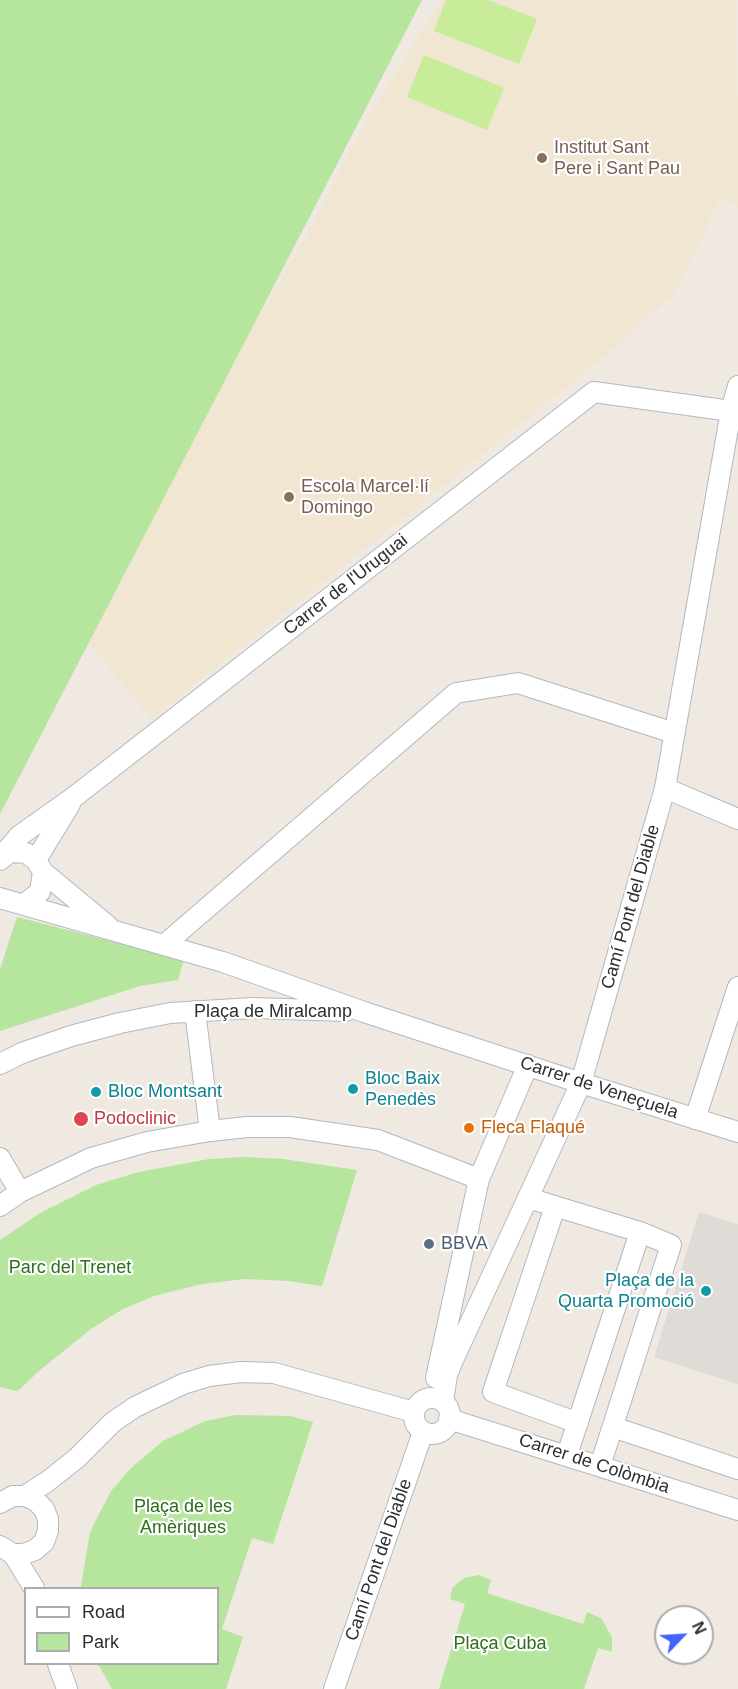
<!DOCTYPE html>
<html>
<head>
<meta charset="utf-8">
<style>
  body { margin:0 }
  #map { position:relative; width:738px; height:1689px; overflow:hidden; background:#efe9e1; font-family:Arial,sans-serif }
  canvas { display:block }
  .legend { position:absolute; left:24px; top:1587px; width:195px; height:78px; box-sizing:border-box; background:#fff; border:2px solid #ababab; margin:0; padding:8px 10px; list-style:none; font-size:18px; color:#2e2e2e }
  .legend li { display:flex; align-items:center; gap:12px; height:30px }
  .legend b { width:30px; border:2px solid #ababab }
  .north { position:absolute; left:654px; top:1605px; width:60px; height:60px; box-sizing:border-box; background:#fff; border:2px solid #ababab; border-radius:50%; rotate:65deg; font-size:16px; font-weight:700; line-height:24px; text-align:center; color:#2e2e2e }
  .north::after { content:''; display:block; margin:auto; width:21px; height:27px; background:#4264fb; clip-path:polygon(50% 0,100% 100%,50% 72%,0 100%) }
</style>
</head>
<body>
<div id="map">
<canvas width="738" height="1689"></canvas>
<ul class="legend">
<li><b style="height:8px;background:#fff"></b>Road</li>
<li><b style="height:16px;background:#b6e59e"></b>Park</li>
</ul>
<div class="north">N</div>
</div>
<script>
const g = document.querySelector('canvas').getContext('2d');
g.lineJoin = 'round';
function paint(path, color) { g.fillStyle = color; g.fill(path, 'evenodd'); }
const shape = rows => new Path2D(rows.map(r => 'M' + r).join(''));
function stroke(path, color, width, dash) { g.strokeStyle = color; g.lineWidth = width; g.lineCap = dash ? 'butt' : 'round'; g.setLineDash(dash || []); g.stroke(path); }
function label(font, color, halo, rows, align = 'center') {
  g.font = font + ' Arial,sans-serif'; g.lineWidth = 4.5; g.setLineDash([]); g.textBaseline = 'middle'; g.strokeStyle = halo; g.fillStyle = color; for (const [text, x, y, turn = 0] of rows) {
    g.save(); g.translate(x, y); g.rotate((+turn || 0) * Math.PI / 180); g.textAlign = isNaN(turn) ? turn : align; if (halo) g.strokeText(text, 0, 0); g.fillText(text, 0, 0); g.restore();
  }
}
paint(shape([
  [442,0,735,0,738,118,738,207,720,198,676,293,587,371,151,719,72,623,297,253,367,119]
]), '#f0e6d1');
paint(shape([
  [0,0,422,0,0,814],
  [17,917,184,960,178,980,140,986,0,1031,0,969],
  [245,1157,283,1159,357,1170,322,1286,288,1281,245,1279,202,1284,154,1296,123,1309,91,1329,39,1371,20,1389,16,1391,0,1387,0,1240,40,1213,96,1185,139,1172,209,1159],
  [236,1415,290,1416,313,1422,273,1544,252,1538,222,1629,243,1637,226,1689,112,1689,98,1664,218,1664,218,1588,81,1588,81,1587,90,1532,111,1491,131,1468,163,1441,205,1421],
  [479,1575,491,1580,487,1593,583,1624,587,1612,601,1618,612,1637,612,1652,598,1648,584,1689,439,1689,465,1604,450,1599,452,1588,464,1578]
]), '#b6e59e');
paint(shape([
  [446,0,488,0,537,19,519,64,434,31],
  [424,55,504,88,487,130,407,97]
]), '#c9ec9a');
paint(shape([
  [699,1212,738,1224,738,1384,654,1357]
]), '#dfdcd8');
const minor = shape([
  [665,788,738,819],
  [0,858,19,836,74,797,594,392,731,411],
  [0,860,10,852,26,853,36,860,43,872,40,892,24,904],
  [36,860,70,804],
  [43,872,108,926],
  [0,898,223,962,364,1012,581,1083,738,1132],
  [164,945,456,693,518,683,674,733],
  [195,1011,210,1131],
  [0,1064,22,1053,71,1036,120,1023,170,1013,253,1008,346,1011],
  [695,1119,738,987],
  [0,1158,20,1192],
  [528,1198,640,1232,671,1245,600,1466],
  [0,1206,20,1192,91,1158,147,1142,210,1131,247,1127,290,1127,378,1140,479,1179],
  [555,1207,493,1392,578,1423],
  [436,1378,479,1179,528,1065],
  '414 1416a18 18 0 1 1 36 0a18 18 0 1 1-36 0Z',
  [443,1402,447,1375,453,1360,581,1083,665,788,731,411,738,386],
  [449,1419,738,1510],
  [613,1427,738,1469],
  [567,1455,640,1232],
  [25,1496,48,1481,77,1458,113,1422,135,1407,183,1384,209,1376,241,1372,274,1373,414,1412],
  [0,1503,13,1496,25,1496,36,1501,44,1509,48,1519,48,1531,44,1542,35,1550,24,1554,13,1554,0,1546],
  [13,1554,34,1588],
  [58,1664,67,1689],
  [334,1689,423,1432]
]);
stroke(minor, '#b4b7c1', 22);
stroke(minor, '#fff', 20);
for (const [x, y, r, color] of [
  [542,158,6,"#8d6e63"],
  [289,497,6,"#8d6e63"],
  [353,1089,6,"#0f9aa8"],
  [96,1092,6,"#0f9aa8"],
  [81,1119,8,"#e0444e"],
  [469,1128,6,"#e8710a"],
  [429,1244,6,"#5c6f8a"],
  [706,1291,6,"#0f9aa8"]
]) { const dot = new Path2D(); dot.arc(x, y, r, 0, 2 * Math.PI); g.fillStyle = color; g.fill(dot); stroke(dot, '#fff', 2); }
label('18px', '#785e54', '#fff', [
  ["Institut Sant",554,148],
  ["Pere i Sant Pau",554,169],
  ["Escola Marcel·lí",301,487],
  ["Domingo",301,508]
], 'left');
label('18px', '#2e2e2e', '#fff', [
  ["Carrer de l'Uruguai",346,585,-38],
  ["Camí Pont del Diable",631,907,-74],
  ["Plaça de Miralcamp",273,1012],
  ["Carrer de Veneçuela",599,1088,18],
  ["Carrer de Colòmbia",594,1464,18],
  ["Camí Pont del Diable",379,1560,-71]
]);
label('18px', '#0d838f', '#fff', [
  ["Bloc Baix",365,1079],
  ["Penedès",365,1100],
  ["Bloc Montsant",108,1092],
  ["Plaça de la",694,1281,"right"],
  ["Quarta Promoció",694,1302,"right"]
], 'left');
label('18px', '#be3a42', '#fff', [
  ["Podoclinic",94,1119]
], 'left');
label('18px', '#c56008', '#fff', [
  ["Fleca Flaqué",481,1128]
], 'left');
label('18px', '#4e5e75', '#fff', [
  ["BBVA",441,1244]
], 'left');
label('18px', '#2c6e1b', '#fff', [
  ["Parc del Trenet",70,1268],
  ["Plaça de les",183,1507],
  ["Amèriques",183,1528],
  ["Plaça Cuba",500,1644]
]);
</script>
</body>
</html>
